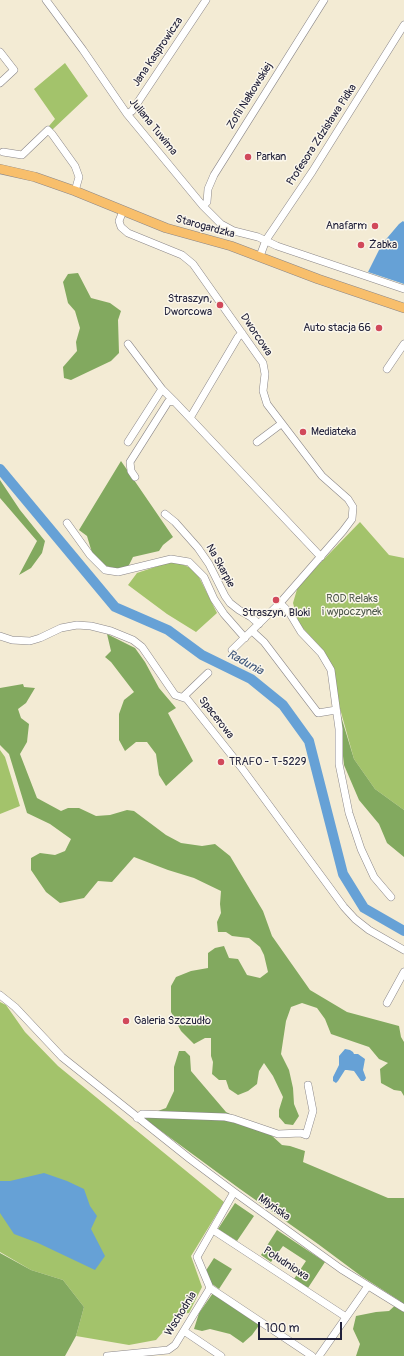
<!DOCTYPE html>
<html>
<head>
<meta charset="utf-8">
<style>
  body { margin:0 }
  #map { position:relative; width:404px; height:1356px; overflow:hidden; background:#f3ebd4; font-family:Pangolin,sans-serif }
  canvas { display:block }
  .scale { position:absolute; left:258px; top:1322px; width:84px; height:18px; box-sizing:border-box; border:2px solid #22223b; border-top:0; padding-left:5px; font-size:12px; line-height:14px; white-space:nowrap; color:#22223b; -webkit-text-stroke:3px #fbf7ec; paint-order:stroke }
</style>
</head>
<body>
<div id="map">
<canvas width="404" height="1356"></canvas>
<div class="scale">100 m</div>
</div>
<script>
const g = document.querySelector('canvas').getContext('2d');
g.lineJoin = 'round';
function paint(path, color) { g.fillStyle = color; g.fill(path, 'evenodd'); }
const shape = rows => new Path2D(rows.map(r => 'M' + r).join(''));
function stroke(path, color, width, dash) { g.strokeStyle = color; g.lineWidth = width; g.lineCap = dash ? 'butt' : 'round'; g.setLineDash(dash || []); g.stroke(path); }
function label(font, color, halo, rows, align = 'center') {
  g.font = font + ' Pangolin,sans-serif'; g.lineWidth = 3; g.setLineDash([]); g.textBaseline = 'middle'; g.strokeStyle = halo; g.fillStyle = color; for (const [text, x, y, turn = 0] of rows) {
    g.save(); g.translate(x, y); g.rotate((+turn || 0) * Math.PI / 180); g.textAlign = isNaN(turn) ? turn : align; if (halo) g.strokeText(text, 0, 0); g.fillText(text, 0, 0); g.restore();
  }
}
paint(shape([
  [65,63,88,96,52,130,49,126,55,119,34,89],
  [360,522,389,555,404,558,404,810,375,789,354,759,324,651,299,624,293,603,298,586],
  [167,563,179,563,191,568,198,575,217,613,196,632,167,614,128,585,137,573],
  [0,750,5,757,20,806,0,814],
  [0,1002,6,1005,25,1032,58,1066,224,1202,191,1256,202,1287,189,1313,179,1314,156,1340,129,1345,76,1336,84,1307,63,1280,31,1270,0,1252]
]), '#a3c36b');
paint(shape([
  [78,273,91,298,110,303,121,311,118,320,119,353,111,361,71,380,64,378,63,367,77,351,76,342,80,328,75,311,68,303,63,282,68,274],
  [121,461,173,537,163,545,159,551,133,557,128,567,115,569,104,565,93,556,87,536,79,530],
  [0,480,20,510,45,541,42,553,31,568,19,575,37,541,0,498],
  [107,634,135,648,145,662,159,688,176,708,168,713,193,761,166,786,159,775,156,754,147,742,136,742,125,751,119,740,119,714,124,700,134,692,111,662,105,657,111,651],
  [23,684,24,687,35,688,26,703,18,709,21,718,29,724,27,742,20,754,37,798,61,811,68,808,79,808,96,816,110,815,127,810,134,811,166,835,181,843,202,846,215,844,230,856,263,911,272,936,310,990,347,1012,399,1026,401,1037,404,1042,404,1096,401,1091,394,1090,381,1083,380,1069,388,1063,379,1059,369,1047,331,1034,325,1019,317,1008,302,1003,291,1007,286,1021,281,1054,289,1070,293,1088,294,1104,299,1116,293,1125,285,1124,279,1117,279,1110,283,1097,273,1076,264,1063,259,1071,257,1084,248,1091,238,1095,229,1089,226,1080,219,1080,212,1074,213,1062,211,1056,211,1038,205,1038,194,1044,181,1031,171,1012,171,986,176,977,191,971,208,968,208,953,215,948,224,946,229,958,238,959,247,975,260,978,268,972,264,955,260,947,249,938,232,936,226,932,218,932,217,922,221,913,220,904,221,891,194,878,168,870,134,857,112,882,98,881,84,898,60,903,46,892,31,870,31,858,40,853,55,855,65,851,71,839,50,824,27,813,9,754,0,745,0,688],
  [337,703,354,759,375,789,404,810,404,857,387,843,379,824,359,800,344,765],
  [179,1051,185,1051,190,1056,191,1071,226,1112,270,1134,282,1145,290,1146,305,1151,303,1162,388,1198,404,1198,404,1356,356,1356,360,1344,353,1329,356,1316,376,1312,389,1311,400,1301,361,1276,318,1244,240,1189,142,1117,166,1108,174,1091,174,1067],
  [235,1203,254,1216,237,1241,218,1229],
  [277,1230,325,1262,308,1288,294,1279,306,1261,283,1246,271,1262,261,1255],
  [0,1253,31,1270,63,1280,84,1307,76,1336,65,1356,0,1356],
  [214,1258,232,1269,219,1289,208,1281,205,1272],
  [213,1293,260,1324,252,1335,243,1343,230,1334,210,1329,202,1331,194,1329,199,1313]
]), '#82a95f');
paint(shape([
  [403,221,404,222,404,284,368,272,382,244,399,224],
  [345,1049,350,1050,353,1052,354,1054,358,1054,365,1059,363,1070,366,1078,364,1081,361,1081,354,1071,347,1070,345,1070,338,1081,336,1083,333,1081,333,1077,339,1065,339,1056],
  [44,1173,67,1181,84,1189,90,1206,97,1216,91,1229,105,1256,95,1270,38,1243,14,1234,0,1213,0,1181,10,1181]
]), '#66a1d6');
stroke(shape([
  [0,476,4,473]
]), '#66a1d6', 1.5);
stroke(shape([
  [0,469,115,607,168,630,202,655,251,679,283,705,309,741,343,874,364,908,404,931]
]), '#66a1d6', 10);
const minor = shape([
  [46,0,83,50,127,114,203,206,221,224,234,231,258,237,277,246,404,289],
  [0,52,14,70,0,83],
  [127,114,132,111,206,0],
  [3,152,22,155,48,130,52,134,75,166,79,177,75,191],
  [203,206,207,202,208,189,214,175,324,0],
  [123,211,119,221,121,227,128,233,182,255,193,264,263,363,265,374,263,391,267,404,322,476,348,499,353,507,352,519,343,531,280,603,232,650],
  [260,256,266,240,312,172,404,25],
  [128,344,162,389],
  [387,369,404,344],
  [190,418,238,337,242,333],
  [128,442,162,389,174,401],
  [257,442,281,424],
  [135,477,131,471,130,462,168,402,174,401,321,557],
  [165,514,175,522,198,548,209,564,225,596,230,603,239,610,251,617,259,624],
  [67,523,90,555,105,570,118,572,171,559,189,562,204,577,214,599,224,614,245,638],
  [280,603,289,612,301,632,321,653,331,670,339,729,339,764,349,813,361,849,374,877,391,897],
  [252,631,264,642,318,713,336,710],
  [0,636,12,640,30,641,40,638,61,628,77,625,91,626,111,631,133,640,142,647,175,695,187,699,241,767,344,907,355,919,369,930,404,950],
  [183,697,208,673],
  [0,995,15,1007,62,1057,190,1159,234,1192,341,1269,404,1308],
  [387,1003,404,972],
  [137,1118,142,1114,225,1117,234,1119,278,1134,301,1133,306,1135,313,1111,308,1085],
  [213,1230,346,1317],
  [210,1288,312,1356],
  [184,1331,221,1356],
  [107,1356,168,1350,175,1345,210,1288,197,1257,234,1192],
  [319,1356,368,1286]
]);
const major = shape([
  [0,169,35,177,75,191,166,228,231,246,318,279,404,308]
]);
stroke(minor, '#8a8688', 8);
stroke(major, '#8a8688', 10);
stroke(minor, '#fff', 7);
stroke(major, '#f8bf6c', 9);
for (const [x, y, r, color] of [
  [248,157,4,"#d1495b"],
  [375,226,4,"#d1495b"],
  [361,245,4,"#d1495b"],
  [220,305,4,"#d1495b"],
  [379,328,4,"#d1495b"],
  [303,432,4,"#d1495b"],
  [276,600,4,"#d1495b"],
  [221,762,4,"#d1495b"],
  [126,1021,4,"#d1495b"]
]) { const dot = new Path2D(); dot.arc(x, y, r, 0, 2 * Math.PI); g.fillStyle = color; g.fill(dot); stroke(dot, '#fbf7ec', 1.5); }
label('11px', '#22223b', '#fbf7ec', [
  ["Jana Kasprowicza",158,52,-56],
  ["Zofii Nałkowskiej",250,96,-58],
  ["Juliana Tuwima",153,127,51],
  ["Profesora Zdzisława Pidka",322,135,-57],
  ["Starogardzka",205,227,15],
  ["Dworcowa",256,335,56],
  ["Na Skarpie",220,566,61],
  ["Spacerowa",216,718,52],
  ["Młyńska",274,1208,35],
  ["Południowa",286,1264,33],
  ["Wschodnia",181,1314,-58]
]);
label('11px', '#22223b', '#fbf7ec', [
  ["Parkan",256,157],
  ["Anafarm",367,226,"right"],
  ["Żabka",369,245],
  ["Straszyn,",212,299,"right"],
  ["Dworcowa",212,312,"right"],
  ["Auto stacja 66",371,328,"right"],
  ["Mediateka",311,432],
  ["Straszyn, Bloki",276,613,"center"],
  ["TRAFO - T-5229",229,762],
  ["Galeria Szczudło",134,1021]
], 'left');
label('11px', '#4f5a4c', '#fbf7ec', [
  ["ROD Relaks",352,599],
  ["i wypoczynek",352,612]
]);
label('italic 12px', '#3d5579', '#fbf7ec', [
  ["Radunia",245,663,29]
]);
</script>
</body>
</html>
